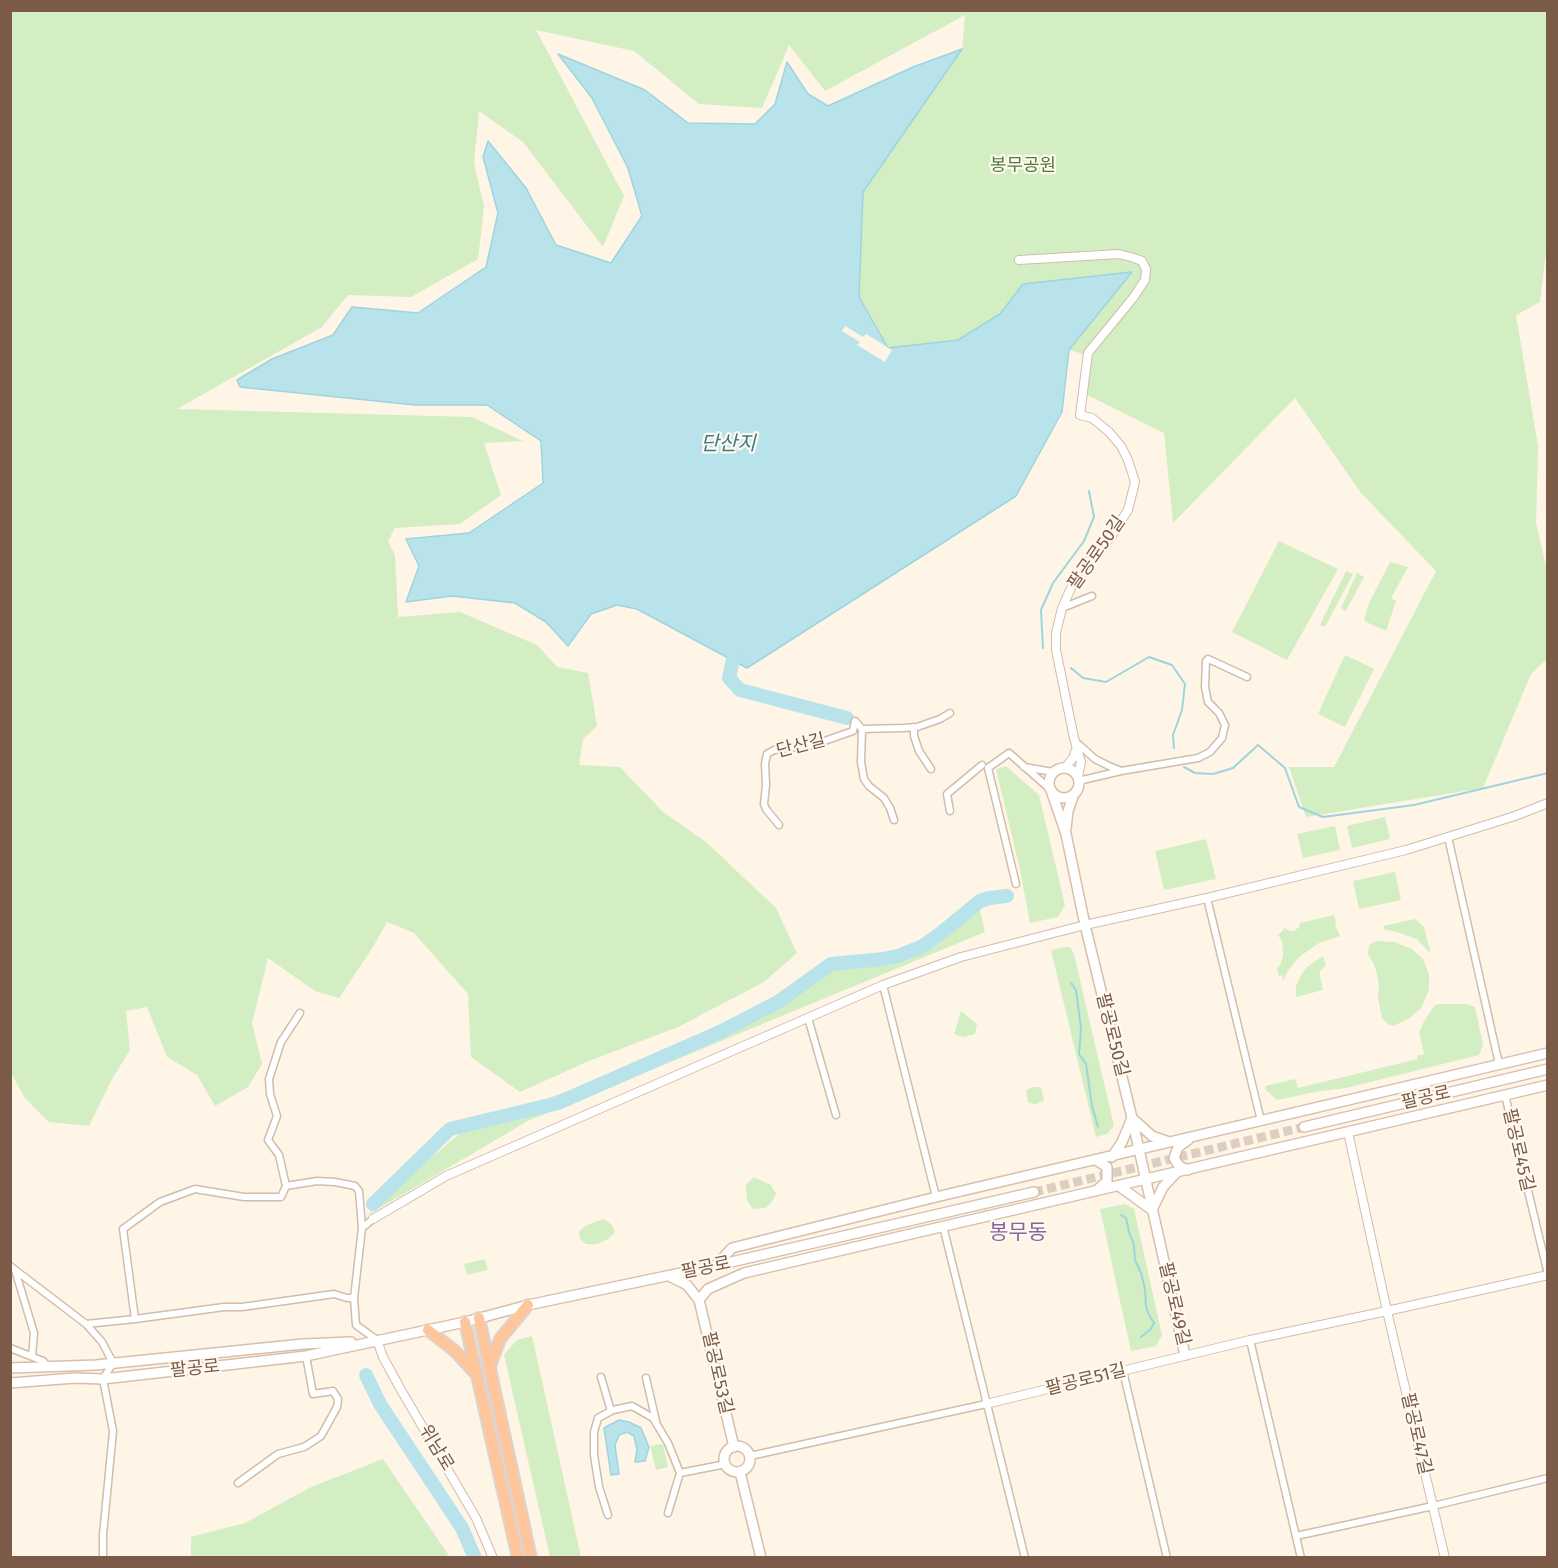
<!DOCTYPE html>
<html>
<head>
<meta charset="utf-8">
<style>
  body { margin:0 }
  #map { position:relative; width:1558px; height:1568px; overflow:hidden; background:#fef5e7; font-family:"Fira Sans",sans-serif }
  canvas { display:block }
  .frame { position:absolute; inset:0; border:12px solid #7b5a48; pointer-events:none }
</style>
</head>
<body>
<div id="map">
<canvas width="1558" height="1568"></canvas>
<div class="frame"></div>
</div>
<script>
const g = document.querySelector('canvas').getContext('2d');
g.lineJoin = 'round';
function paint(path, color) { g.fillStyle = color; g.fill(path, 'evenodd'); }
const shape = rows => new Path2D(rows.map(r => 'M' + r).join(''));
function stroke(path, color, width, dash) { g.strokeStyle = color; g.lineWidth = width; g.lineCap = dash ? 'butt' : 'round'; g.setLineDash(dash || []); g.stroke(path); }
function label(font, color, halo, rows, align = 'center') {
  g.font = font + ' "Fira Sans","Noto Sans KR",sans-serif'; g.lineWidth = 4.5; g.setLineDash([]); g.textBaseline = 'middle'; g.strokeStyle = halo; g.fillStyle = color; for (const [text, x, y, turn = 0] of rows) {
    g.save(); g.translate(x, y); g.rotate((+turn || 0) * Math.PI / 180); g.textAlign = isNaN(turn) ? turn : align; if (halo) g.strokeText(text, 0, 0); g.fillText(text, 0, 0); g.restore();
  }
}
paint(shape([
  [11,11,1547,11,1548,231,1546,253,1540,302,1516,315,1538,446,1536,523,1547,570,1547,659,1531,674,1483,788,1306,817,1289,767,1334,767,1436,571,1361,493,1295,398,1173,523,1164,433,1087,395,1090,356,1069,350,1131,273,1023,284,1000,314,958,340,887,348,859,297,863,192,962,49,965,15,825,91,789,45,762,108,699,104,634,51,536,30,624,196,603,247,523,142,479,111,474,163,484,206,478,259,411,297,348,295,322,327,177,409,472,417,523,441,484,443,501,495,460,524,395,528,388,541,395,555,398,617,460,612,537,645,557,667,588,673,597,726,583,739,579,765,620,767,662,811,706,842,776,908,797,953,764,982,678,1027,589,1061,520,1092,471,1057,468,994,414,933,387,922,373,947,339,998,315,991,268,958,252,1023,262,1064,248,1087,215,1106,197,1075,167,1057,147,1007,126,1011,130,1050,112,1079,89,1126,49,1122,25,1098,11,1073],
  [1279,541,1338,569,1287,660,1232,632],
  [1390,562,1408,567,1391,598,1396,601,1386,631,1364,621,1368,605],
  [1346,571,1353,574,1325,627,1320,625],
  [1357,573,1364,577,1346,611,1341,608],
  [1345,655,1374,669,1345,727,1318,714],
  [1006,766,1039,795,1065,905,1058,917,1030,923,1020,870,996,769],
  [1385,817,1390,839,1352,848,1347,826],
  [1335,826,1340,850,1303,858,1297,834],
  [1206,839,1216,879,1164,890,1155,851],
  [1395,872,1401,900,1359,909,1353,881],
  [979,906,985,932,528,1121,366,1216,409,1176,464,1130,678,1049,829,969,901,960,940,939],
  [1334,915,1336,922,1335,925,1340,936,1319,943,1299,957,1289,969,1283,981,1282,975,1279,976,1277,969,1281,963,1283,955,1282,941,1278,935,1285,928,1290,931,1294,931,1299,927,1300,923],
  [1415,919,1424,927,1431,954,1417,939,1394,931,1385,930,1383,926],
  [1376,941,1394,942,1412,949,1423,959,1429,974,1429,990,1421,1008,1411,1017,1394,1026,1388,1024,1382,1018,1378,999,1379,986,1377,974,1374,964,1368,954,1369,946,1372,943],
  [1064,947,1070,947,1074,954,1114,1126,1107,1134,1096,1137,1051,950],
  [1323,956,1326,965,1320,971,1320,976,1323,990,1296,997,1296,986,1301,975,1307,967],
  [1439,1004,1467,1004,1475,1007,1483,1045,1479,1055,1346,1088,1320,1091,1277,1100,1266,1090,1265,1086,1295,1079,1298,1088,1418,1059,1417,1056,1424,1054,1419,1031,1420,1031,1424,1021,1435,1005],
  [961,1011,977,1024,975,1034,963,1037,954,1034],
  [1034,1087,1041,1087,1044,1101,1036,1104,1028,1103,1026,1090],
  [754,1177,771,1185,776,1194,771,1203,765,1208,753,1209,747,1200,746,1185],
  [1125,1204,1134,1209,1162,1335,1156,1346,1131,1351,1100,1209],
  [603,1219,611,1224,614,1229,614,1234,608,1239,597,1244,586,1244,580,1239,579,1232,585,1226],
  [485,1259,488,1270,467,1275,464,1264],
  [532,1336,581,1557,550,1557,504,1355,517,1340],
  [663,1444,668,1467,656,1470,650,1446],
  [383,1459,450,1557,191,1557,191,1537,245,1523,311,1487]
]), '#d4eec3');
const water = shape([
  [962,49,863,192,859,297,888,348,958,340,1000,314,1023,284,1132,272,1069,350,1062,412,1016,496,747,668,637,609,617,605,591,614,568,646,546,622,515,603,452,596,406,602,419,566,406,539,469,533,543,483,541,441,487,405,415,405,240,387,237,380,272,359,333,335,352,307,418,313,486,267,498,213,483,157,488,141,526,188,556,245,611,263,642,216,628,168,592,98,558,54,645,90,688,123,755,124,775,104,787,62,808,94,828,106,913,67,962,49],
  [619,1420,629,1422,641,1428,649,1447,645,1461,635,1462,637,1450,634,1436,627,1432,619,1435,615,1445,619,1474,611,1475,604,1428,619,1420]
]);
paint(water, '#b8e3eb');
stroke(water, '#9ed4dd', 1.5);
paint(shape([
  [845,326,863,337,866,334,892,350,885,362,857,345,860,342,842,331]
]), '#fef5e7');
stroke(shape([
  [1043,648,1041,610,1053,583,1084,541,1094,517,1089,491],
  [1071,668,1083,678,1106,682,1149,657,1172,665,1185,684,1182,710,1173,735,1174,748],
  [1184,767,1195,773,1213,774,1233,768,1258,745,1285,768,1299,807,1323,817,1414,805,1548,773],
  [1071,983,1076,990,1081,1028,1079,1054,1086,1064,1092,1106,1098,1127],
  [1121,1215,1126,1218,1129,1232,1134,1245,1135,1260,1141,1273,1145,1289,1146,1306,1149,1315,1154,1323,1150,1330,1141,1337]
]), '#9ed4dd', 2);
stroke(shape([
  [733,660,729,678,740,690,847,718],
  [373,1204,450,1129,558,1103,720,1032,778,1002,831,964,883,959,898,956,923,946,941,933,980,901,989,898,1007,896],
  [366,1375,380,1404,462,1528,475,1558]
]), '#b8e3eb', 14);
stroke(shape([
  [1034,1192,1304,1127]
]), '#ddcebf', 9, [9, 4.5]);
const minor = shape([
  [1062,608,1092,596],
  [914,727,914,736,919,751,931,769],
  [862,729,861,762,864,779,869,786,884,798,890,808,894,820],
  [1076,742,1095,759,1109,766,1121,771],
  [1024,767,1053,772],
  [1078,781,1121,771,1198,758,1210,752,1222,738,1225,725,1219,713,1208,702,1205,687,1206,661,1208,659,1217,663,1247,677],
  [950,811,947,794,982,765],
  [779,825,766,809,764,804,766,785,765,764,767,754,774,750,813,745,853,731,855,721,862,729,903,728,917,727,940,719,950,713],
  [1448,837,1499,1064],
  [1016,884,988,768,1009,753,1050,789],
  [1207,898,1261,1121],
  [883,985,936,1197],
  [300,1013,281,1042,269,1079,270,1094,277,1116,268,1140,279,1155,286,1186,317,1181,335,1182,355,1186,359,1191,362,1228],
  [808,1018,836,1115],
  [1505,1095,1548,1274],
  [373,1219,362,1228,354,1298,356,1325,377,1340],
  [943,1226,1025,1558],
  [10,1266,86,1324,102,1342,113,1363,103,1379,113,1431,103,1535,103,1558],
  [15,1270,34,1333,32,1356],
  [135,1319,123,1229,160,1202,195,1189,244,1197,281,1197,286,1186],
  [86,1324,135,1319,224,1307,242,1307,334,1294,347,1298,354,1298],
  [1250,1340,1301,1558],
  [10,1348,43,1361,48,1367],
  [1123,1371,1167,1558],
  [601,1377,611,1411],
  [646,1378,656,1421],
  [750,1456,986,1404],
  [238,1483,278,1454,304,1447,321,1436,337,1407,338,1399,333,1391,313,1394,306,1356],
  [668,1513,680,1473,726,1464],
  [608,1515,599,1487,594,1455,594,1432,598,1418,613,1410,632,1406,653,1418,668,1443,680,1473],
  [1296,1536,1433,1506,1548,1478]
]);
const tertiary = shape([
  [1019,260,1119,254,1134,258,1142,261,1146,269,1145,280,1133,298,1088,353,1080,415,1092,418,1109,432,1121,446,1128,460,1135,482,1128,510,1111,537,1077,575,1062,608,1056,633,1056,650,1074,738,1081,762,1078,777],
  [1065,768,1073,758,1077,747],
  [1348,1132,1387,1311,1445,1558],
  [373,1219,446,1176,883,985,961,957,1085,925,1207,898,1406,850,1515,816,1548,803],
  [377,1340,383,1357,401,1390,476,1518,493,1558],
  [986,1404,1250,1340,1387,1311,1548,1275]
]);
const secondary = shape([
  '1049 783a15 15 0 1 1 30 0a15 15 0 1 1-30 0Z',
  [1052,793,1066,834,1085,925,1132,1118,1185,1355],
  [1066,829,1068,811,1074,794],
  [1304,1127,1548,1069],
  [1188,1140,1178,1147,1174,1158,1179,1166,1188,1170],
  [1112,1157,1122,1142,1132,1118,1152,1136,1169,1142],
  [1096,1160,1107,1167,1107,1181,1097,1190],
  [1119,1186,1152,1210,1163,1187,1177,1172],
  [716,1265,732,1248,936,1197,1548,1053],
  [669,1276,687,1285,699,1300,734,1447],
  [699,1300,708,1289,744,1273,1548,1085],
  [10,1368,96,1365,303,1344,351,1342],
  [10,1383,75,1378,103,1379,306,1356,465,1322,528,1305,714,1266,1034,1192],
  '724 1459a13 13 0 1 1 26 0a13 13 0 1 1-26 0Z',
  [740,1472,761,1558]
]);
const trunk = shape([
  [479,1318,531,1558],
  [465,1322,518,1558],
  [428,1330,455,1351,476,1374],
  [489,1369,500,1339,528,1305]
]);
stroke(minor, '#d2bcab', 9);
stroke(tertiary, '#d2bcab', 10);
stroke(secondary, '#d8bfaa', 12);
stroke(trunk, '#ddd4cf', 14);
stroke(minor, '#fff', 6);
stroke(tertiary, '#fff', 8);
stroke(secondary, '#fff', 9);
stroke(trunk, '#fec69a', 10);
label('18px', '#4f7c3c', '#fff9ef', [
  ["봉무공원",1023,166]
]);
label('18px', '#7b5a48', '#fff9ef', [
  ["팔공로50길",1097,553,-55],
  ["단산길",801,746,-14],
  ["팔공로50길",1112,1035,76],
  ["팔공로",1426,1098,-13],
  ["팔공로45길",1518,1150,77],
  ["팔공로",706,1268,-12],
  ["팔공로49길",1174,1304,77],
  ["팔공로",195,1369,-6],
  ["팔공로53길",717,1373,77],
  ["팔공로51길",1086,1380,-14],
  ["팔공로47길",1416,1434,77],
  ["위남로",436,1448,59]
]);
label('italic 20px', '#3c7c89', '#fff9ef', [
  ["단산지",728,444]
]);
label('21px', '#8b639f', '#fff9ef', [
  ["봉무동",1018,1233]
]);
</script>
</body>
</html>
